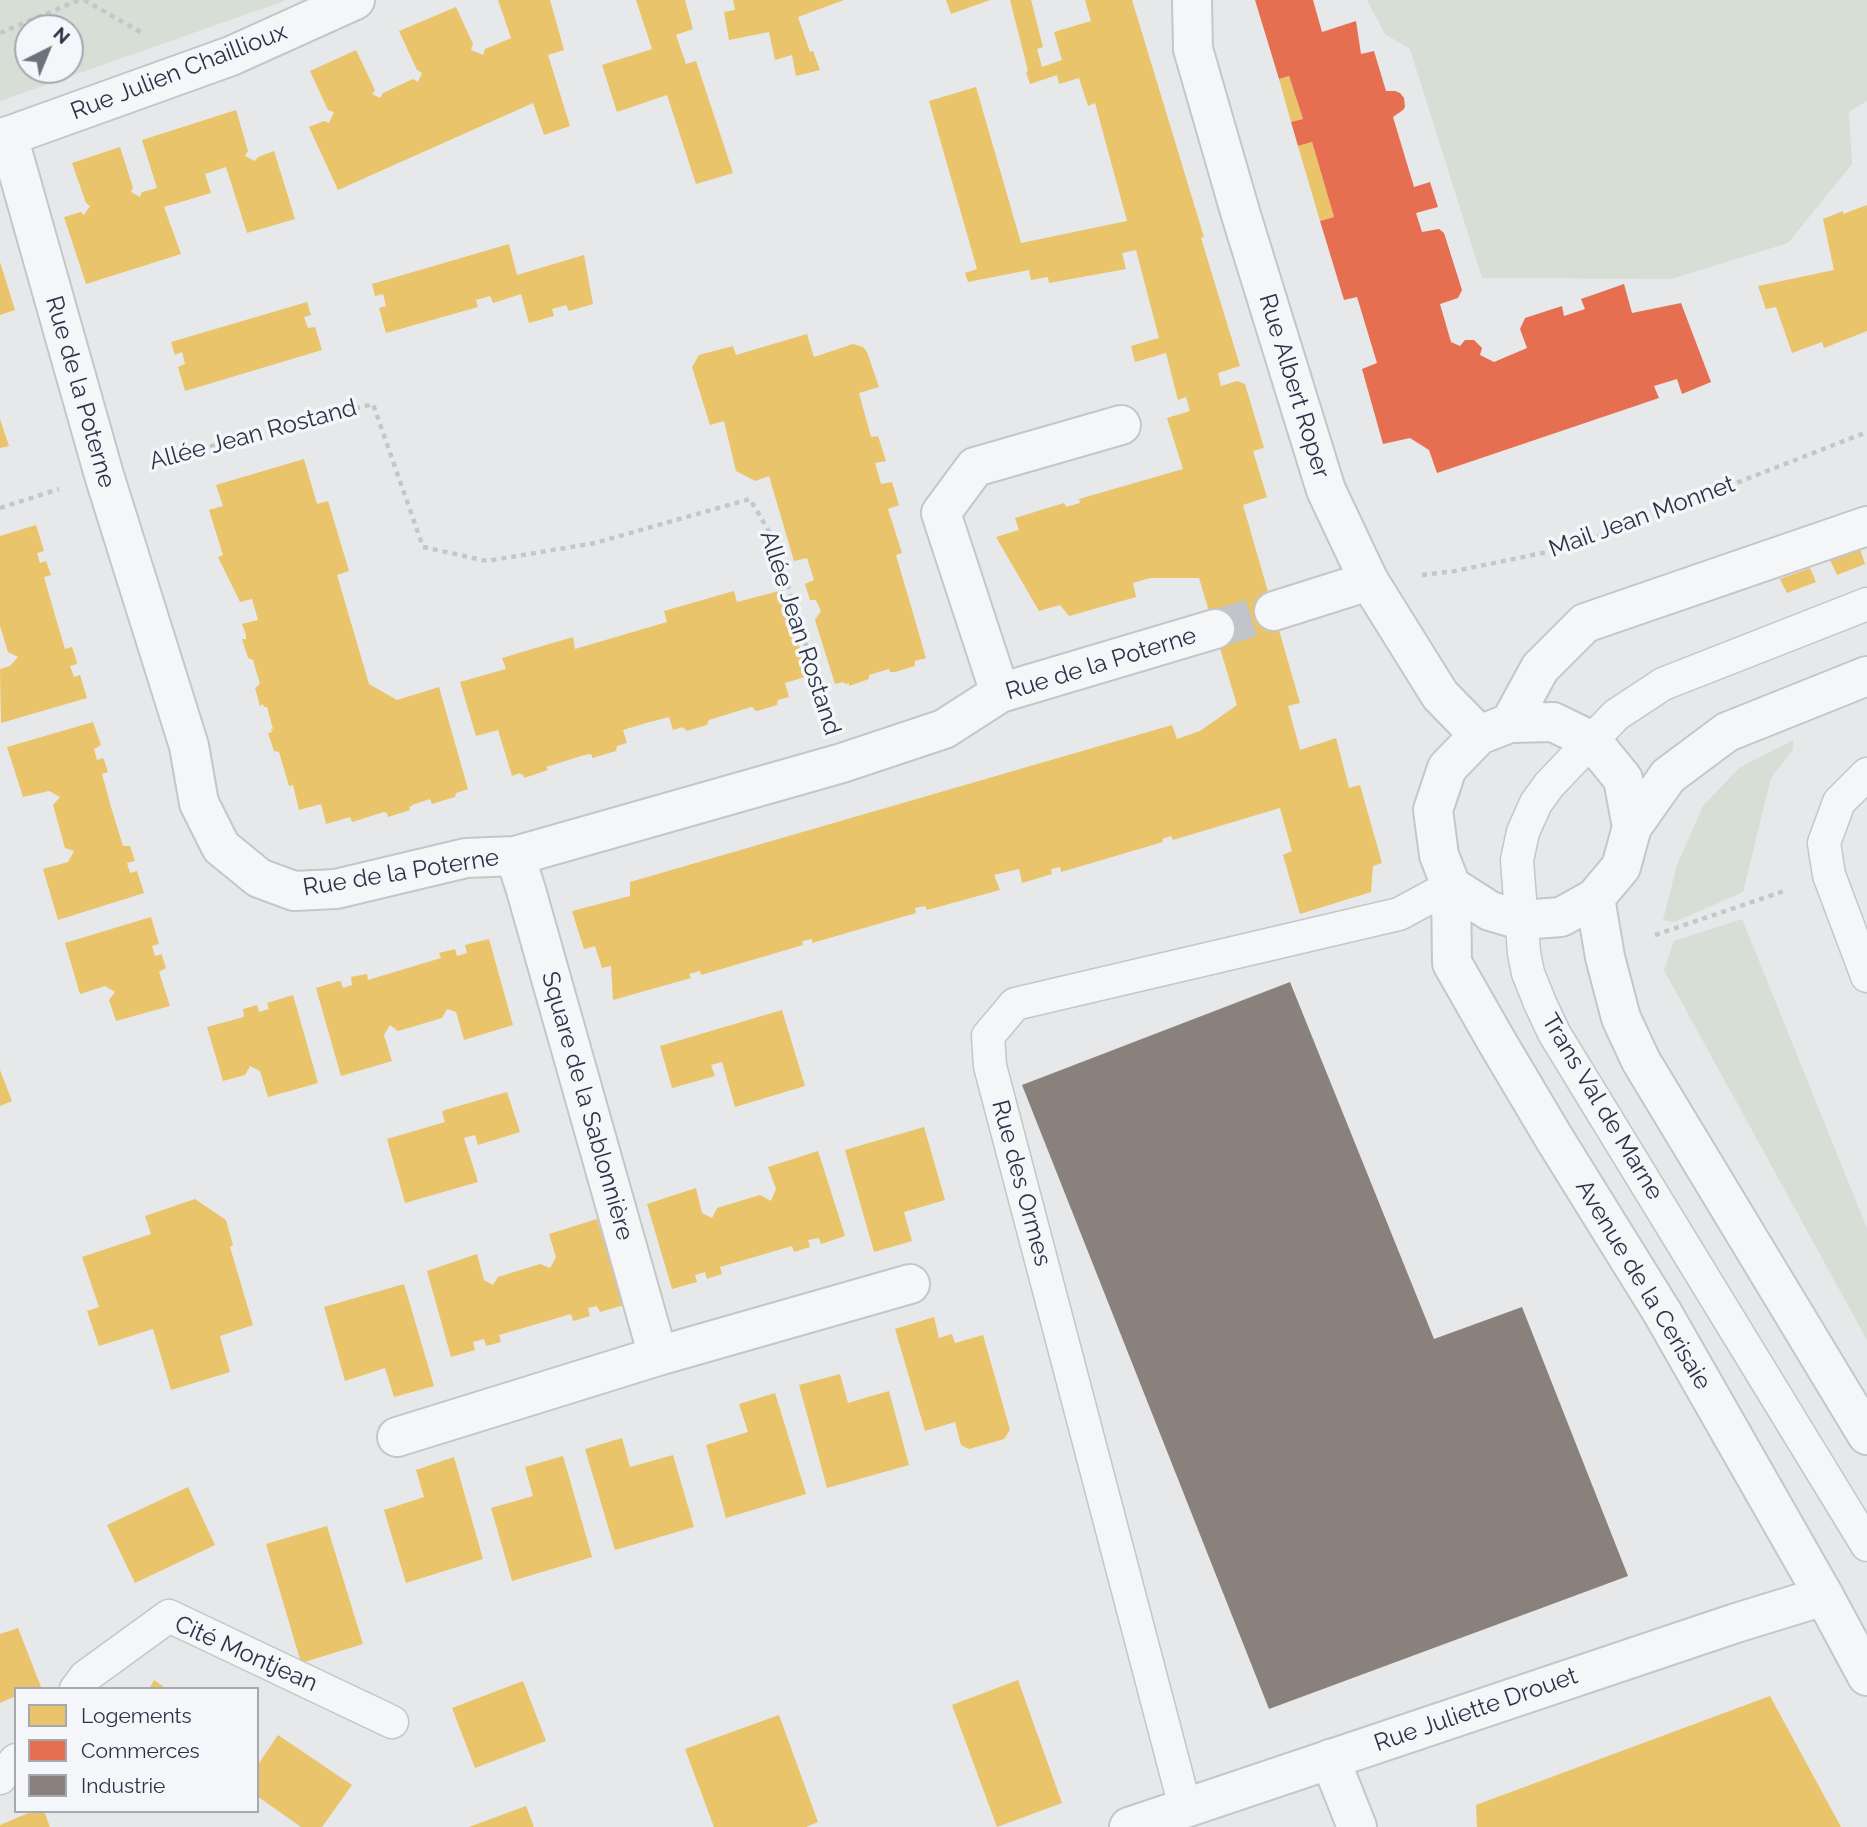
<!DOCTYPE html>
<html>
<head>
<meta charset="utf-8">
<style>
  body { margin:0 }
  #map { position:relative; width:1867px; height:1827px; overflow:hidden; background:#e6e8ea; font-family:Raleway,sans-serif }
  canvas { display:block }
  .legend { position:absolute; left:14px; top:1687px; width:245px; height:126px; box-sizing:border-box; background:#f4f6f9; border:2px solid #a4a8b1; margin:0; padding:9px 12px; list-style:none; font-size:21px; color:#2b3445 }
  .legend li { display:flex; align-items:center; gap:14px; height:35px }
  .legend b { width:35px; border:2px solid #a4a8b1 }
  .north { position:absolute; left:14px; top:14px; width:70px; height:70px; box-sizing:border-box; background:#f4f6f9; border:2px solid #a4a8b1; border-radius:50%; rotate:43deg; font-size:19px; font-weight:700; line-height:28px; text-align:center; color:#2b3445 }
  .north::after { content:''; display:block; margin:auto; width:24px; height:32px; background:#6c737f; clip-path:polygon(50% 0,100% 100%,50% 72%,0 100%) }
</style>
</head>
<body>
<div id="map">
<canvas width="1867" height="1827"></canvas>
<ul class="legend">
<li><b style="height:19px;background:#e9c46a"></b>Logements</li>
<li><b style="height:19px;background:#e76f51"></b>Commerces</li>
<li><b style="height:19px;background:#8a817c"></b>Industrie</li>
</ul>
<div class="north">N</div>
</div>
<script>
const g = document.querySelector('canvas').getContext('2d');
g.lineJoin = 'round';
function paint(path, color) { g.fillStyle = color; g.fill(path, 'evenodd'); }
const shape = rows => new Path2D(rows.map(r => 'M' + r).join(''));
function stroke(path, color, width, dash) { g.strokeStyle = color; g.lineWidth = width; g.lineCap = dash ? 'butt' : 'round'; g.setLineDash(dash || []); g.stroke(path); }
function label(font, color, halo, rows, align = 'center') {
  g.font = font + ' Raleway,sans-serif'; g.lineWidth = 7; g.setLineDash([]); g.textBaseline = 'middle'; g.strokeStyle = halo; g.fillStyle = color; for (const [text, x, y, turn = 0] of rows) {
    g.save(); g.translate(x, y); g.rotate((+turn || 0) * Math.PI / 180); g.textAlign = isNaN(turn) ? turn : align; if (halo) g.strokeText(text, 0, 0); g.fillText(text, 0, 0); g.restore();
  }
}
paint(shape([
  [0,0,287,0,0,101],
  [28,28,70,28,70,70,28,70],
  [1367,0,1867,0,1867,101,1849,112,1852,164,1788,243,1671,279,1482,278,1410,49,1385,34],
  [1793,740,1793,749,1771,778,1743,892,1675,922,1663,920,1677,865,1703,806,1739,768],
  [1742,919,1867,1228,1867,1340,1664,970,1674,941]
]), '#d6ded6');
paint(shape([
  [498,0,550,0,564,50,548,55,570,126,544,135,533,103,338,190,309,127,324,121,329,123,334,112,328,110,310,71,356,50,375,90,372,94,380,98,383,93,413,79,418,82,422,73,417,70,399,31,456,7,473,44,471,50,483,55,485,49,511,38],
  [636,0,685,0,693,29,676,35,686,64,696,61,733,173,696,184,667,95,617,112,602,65,652,49],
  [733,0,844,0,798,17,810,52,813,51,820,70,796,76,792,55,775,60,769,32,729,40,724,12,735,10],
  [946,0,990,0,951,14],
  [1010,0,1031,0,1043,47,1037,49,1042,67,1062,60,1054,32,1091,21,1085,0,1132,0,1204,237,1201,238,1240,366,1218,373,1221,386,1237,381,1245,384,1264,448,1253,451,1267,497,1243,505,1300,703,1288,706,1300,750,1336,738,1349,788,1360,785,1382,863,1373,866,1371,892,1300,914,1283,855,1292,851,1280,808,1173,840,1171,836,1162,839,1163,842,1061,872,1060,867,1051,869,1052,874,1022,883,1019,869,994,875,1000,890,927,910,925,906,915,908,916,913,812,943,812,939,802,941,803,945,701,975,700,971,689,974,691,978,613,1000,611,966,602,968,595,946,584,949,572,911,630,896,630,882,1172,725,1177,739,1200,731,1237,705,1199,578,1150,578,1133,583,1136,597,1069,616,1060,605,1039,611,996,537,1019,530,1015,518,1064,503,1066,507,1080,503,1079,499,1183,469,1167,418,1190,411,1186,397,1178,400,1166,353,1135,362,1131,346,1159,338,1136,250,1122,253,1126,269,1049,283,1048,277,1031,280,1029,270,968,282,965,273,977,269,929,101,976,87,1021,243,1127,221,1095,103,1088,106,1079,78,1059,84,1057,75,1030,84,1026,72,1028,71],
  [1289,76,1303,119,1291,122,1279,79],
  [236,110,248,151,245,156,255,161,258,157,274,151,295,219,247,233,226,167,205,174,211,193,164,207,181,254,86,284,64,217,81,212,84,215,90,206,86,203,72,163,120,147,133,188,131,192,140,197,142,192,157,188,142,140],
  [1312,142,1334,217,1320,221,1298,146],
  [1867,205,1867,331,1824,348,1822,342,1792,353,1776,307,1766,309,1758,286,1834,270,1823,219,1843,211,1843,214],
  [509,244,517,275,584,255,593,304,569,311,566,305,552,309,554,316,529,323,521,294,493,303,490,296,476,300,478,307,386,333,379,308,386,306,383,294,375,296,372,284],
  [0,262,15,310,0,315],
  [307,302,311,315,304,317,308,328,315,327,322,350,185,391,178,367,185,364,182,352,175,355,171,342],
  [807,334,814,357,853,344,863,347,867,352,879,387,859,393,871,437,878,436,886,461,875,463,881,484,892,482,899,505,888,509,902,553,896,555,926,658,915,661,915,666,895,672,890,672,889,669,869,675,869,679,849,686,849,683,846,684,843,682,835,684,815,620,821,611,816,600,810,600,805,584,814,580,807,558,794,561,769,476,755,481,736,471,724,421,710,425,692,367,699,355,733,346,736,355],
  [0,419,9,446,0,448],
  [304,459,317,504,328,501,349,571,337,575,369,684,397,700,439,687,468,789,456,793,455,797,432,804,430,799,412,805,412,806,409,807,410,810,388,817,387,813,384,812,352,822,350,817,326,824,321,804,299,810,293,785,289,786,279,752,274,751,268,733,272,732,271,729,273,729,267,707,264,707,263,704,260,706,255,688,260,684,253,660,248,658,242,639,246,639,246,635,242,624,258,620,252,599,240,602,218,557,223,555,209,510,223,506,216,485],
  [36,525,44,551,37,553,40,563,46,561,51,575,44,577,54,612,65,649,72,647,77,662,77,664,70,666,74,677,80,675,87,698,1,723,0,669,10,666,18,657,8,652,0,626,0,536],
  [1860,549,1865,564,1837,575,1830,560],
  [1810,568,1816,582,1787,593,1780,579],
  [783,590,808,676,785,683,789,697,778,700,777,705,757,711,754,710,754,708,751,707,709,720,707,725,686,731,685,728,683,729,683,727,673,730,669,717,646,723,623,730,627,743,617,746,616,751,592,758,592,755,589,754,581,756,546,767,548,770,524,778,523,774,521,775,520,773,512,776,498,730,476,736,460,682,506,669,502,658,573,637,575,649,667,622,664,611,734,591,737,602],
  [93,722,101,745,94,749,97,760,103,758,104,760,108,772,102,774,111,807,123,846,130,846,135,861,127,863,130,873,137,871,144,893,58,920,43,869,68,862,74,851,65,848,53,805,60,797,49,791,23,797,7,747],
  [151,917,159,944,152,946,155,956,162,954,162,956,166,968,159,972,170,1006,116,1021,109,1000,115,992,105,986,80,994,65,943],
  [489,939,513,1025,464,1040,456,1012,447,1009,442,1018,398,1031,390,1025,384,1035,392,1061,341,1076,316,988,339,981,341,982,343,988,352,985,351,977,367,974,368,980,441,958,439,953,455,949,457,956,467,953,465,945],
  [293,995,318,1083,268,1097,260,1071,250,1066,245,1075,223,1081,207,1027,244,1017,243,1009,257,1005,259,1012,269,1009,267,1003],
  [782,1010,805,1086,735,1107,722,1062,711,1065,715,1076,672,1088,660,1046],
  [0,1070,12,1101,0,1106],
  [507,1092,520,1132,478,1145,475,1135,464,1138,478,1182,405,1203,387,1139,445,1122,442,1112,445,1110],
  [924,1127,945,1200,904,1212,912,1241,874,1252,845,1150],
  [818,1151,845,1236,821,1244,819,1238,808,1240,810,1247,794,1252,792,1246,720,1267,722,1274,709,1278,707,1279,705,1272,695,1275,697,1282,672,1289,647,1204,696,1188,702,1213,712,1218,717,1208,760,1195,771,1201,776,1189,768,1167],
  [195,1199,226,1220,233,1245,230,1247,253,1325,220,1336,230,1372,171,1390,153,1329,99,1346,87,1311,99,1307,82,1257,151,1234,145,1216],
  [597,1219,624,1305,600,1312,597,1306,588,1308,590,1316,573,1321,571,1314,499,1335,501,1342,486,1346,484,1339,473,1342,475,1350,451,1357,427,1271,477,1254,484,1280,493,1285,498,1277,540,1264,550,1268,556,1257,549,1234],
  [404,1284,434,1386,394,1397,385,1368,345,1381,324,1307],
  [934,1317,939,1338,952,1334,955,1343,983,1335,1010,1430,1004,1439,969,1449,961,1445,955,1422,925,1431,895,1329],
  [840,1374,848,1403,889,1391,909,1465,827,1488,799,1385],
  [775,1393,806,1494,726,1518,706,1445,748,1432,739,1404],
  [622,1438,630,1467,673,1455,694,1527,615,1550,585,1449],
  [563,1456,592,1557,512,1581,491,1508,533,1496,525,1467],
  [454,1457,483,1559,406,1583,384,1510,424,1497,416,1470],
  [188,1487,215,1545,135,1583,107,1525],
  [327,1526,363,1644,301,1663,266,1544],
  [18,1628,41,1687,36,1689,16,1689,16,1696,0,1703,0,1634],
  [154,1680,167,1689,149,1689],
  [1018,1680,1062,1803,997,1827,952,1705],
  [523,1681,546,1741,475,1768,452,1708],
  [1770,1696,1841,1827,1477,1827,1476,1805],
  [779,1715,818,1822,806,1827,714,1827,685,1749],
  [278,1735,352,1785,322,1827,301,1827,257,1796,257,1766],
  [526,1806,534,1827,469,1827],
  [33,1811,44,1811,50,1827,0,1827,0,1825]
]), '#e9c46a');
paint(shape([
  [1255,0,1313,0,1322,32,1356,21,1361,54,1374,51,1386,91,1395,91,1400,93,1404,98,1405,107,1403,110,1393,117,1414,187,1430,182,1438,207,1416,213,1422,232,1439,229,1444,233,1462,290,1458,298,1440,304,1451,342,1460,346,1465,340,1474,340,1482,348,1480,355,1494,362,1527,348,1520,329,1525,318,1562,306,1564,316,1585,309,1581,299,1624,284,1632,313,1681,303,1711,382,1682,394,1677,379,1654,386,1659,398,1437,473,1429,450,1410,438,1383,444,1362,369,1377,363,1357,297,1344,300,1320,221,1334,217,1312,142,1298,146,1291,122,1303,119,1289,76,1279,79]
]), '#e76f51');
paint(shape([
  [1290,982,1434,1339,1522,1307,1628,1576,1269,1709,1022,1085]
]), '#8a817c');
stroke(shape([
  [1215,629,1274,611]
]), '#c1c4c9', 38, [38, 19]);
const service = shape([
  [1867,604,1663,684,1616,715,1549,785,1536,803,1523,832,1517,860,1524,953,1528,973,1540,1003,1554,1033,1867,1545],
  [1867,774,1839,802,1824,843,1829,875,1867,976],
  [76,1689,85,1677,169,1616,392,1722],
  [0,1778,16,1760],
  [1185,1807,990,1066,988,1036,1015,1004,1399,914,1451,886]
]);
const pedestrian = shape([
  [1330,1759,1357,1827]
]);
const minor = shape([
  [8,136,104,475,189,746,199,803,221,847,259,878,294,891,336,889,466,858,515,856,842,763,944,729,1000,693,1215,629],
  [1274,611,1369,581],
  [1000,693,941,513,975,467,1121,425],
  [515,856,526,890,658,1356],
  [397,1437,658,1356,910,1284],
  [1129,1827,1736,1623,1824,1596]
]);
const tertiary = shape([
  [1192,0,1193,49,1241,215,1326,490,1369,581,1440,695,1479,735],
  [0,139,231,56,355,0],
  [1553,722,1592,741,1623,779,1632,827,1621,867,1595,898,1561,917,1521,920,1490,911,1451,886,1439,855,1433,810,1447,768,1479,735,1510,723,1553,722],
  [1510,723,1540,668,1585,623,1867,526],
  [1632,827,1668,776,1727,732,1867,676],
  [1451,886,1452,963,1497,1042,1554,1138,1662,1312,1824,1596,1867,1676],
  [1595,898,1605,957,1621,1018,1641,1061,1867,1435]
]);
stroke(service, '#c4c6c8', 35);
stroke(pedestrian, '#c4c6c8', 42);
stroke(minor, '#c4c6c8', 42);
stroke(tertiary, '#c4c6c8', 42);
stroke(shape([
  [84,0,144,34],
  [0,33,79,0],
  [152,462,373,404,423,547,487,561,595,543,750,499,774,540,828,718],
  [0,508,59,489],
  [1422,575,1455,571,1572,547,1867,432],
  [1655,935,1787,890]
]), '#c5c6ca', 4.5, [5, 5]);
stroke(service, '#f5f6f7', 32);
stroke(pedestrian, '#f5f6f7', 38);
stroke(minor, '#f5f6f7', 38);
stroke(tertiary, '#f5f6f7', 38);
label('24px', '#2b3445', '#f4f6f9', [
  ["Rue Julien Chaillioux",179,72,-21],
  ["Rue Albert Roper",1294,386,73],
  ["Rue de la Poterne",80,392,74],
  ["Allée Jean Rostand",253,435,-15],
  ["Mail Jean Monnet",1642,517,-20],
  ["Allée Jean Rostand",800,633,72],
  ["Rue de la Poterne",1101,664,-17],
  ["Rue de la Poterne",401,873,-9],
  ["Square de la Sablonnière",587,1106,74],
  ["Trans Val de Marne",1602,1107,59],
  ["Rue des Ormes",1021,1183,75],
  ["Avenue de la Cerisaie",1643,1285,59],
  ["Cité Montjean",246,1654,24],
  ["Rue Juliette Drouet",1476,1710,-19]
]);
</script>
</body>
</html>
